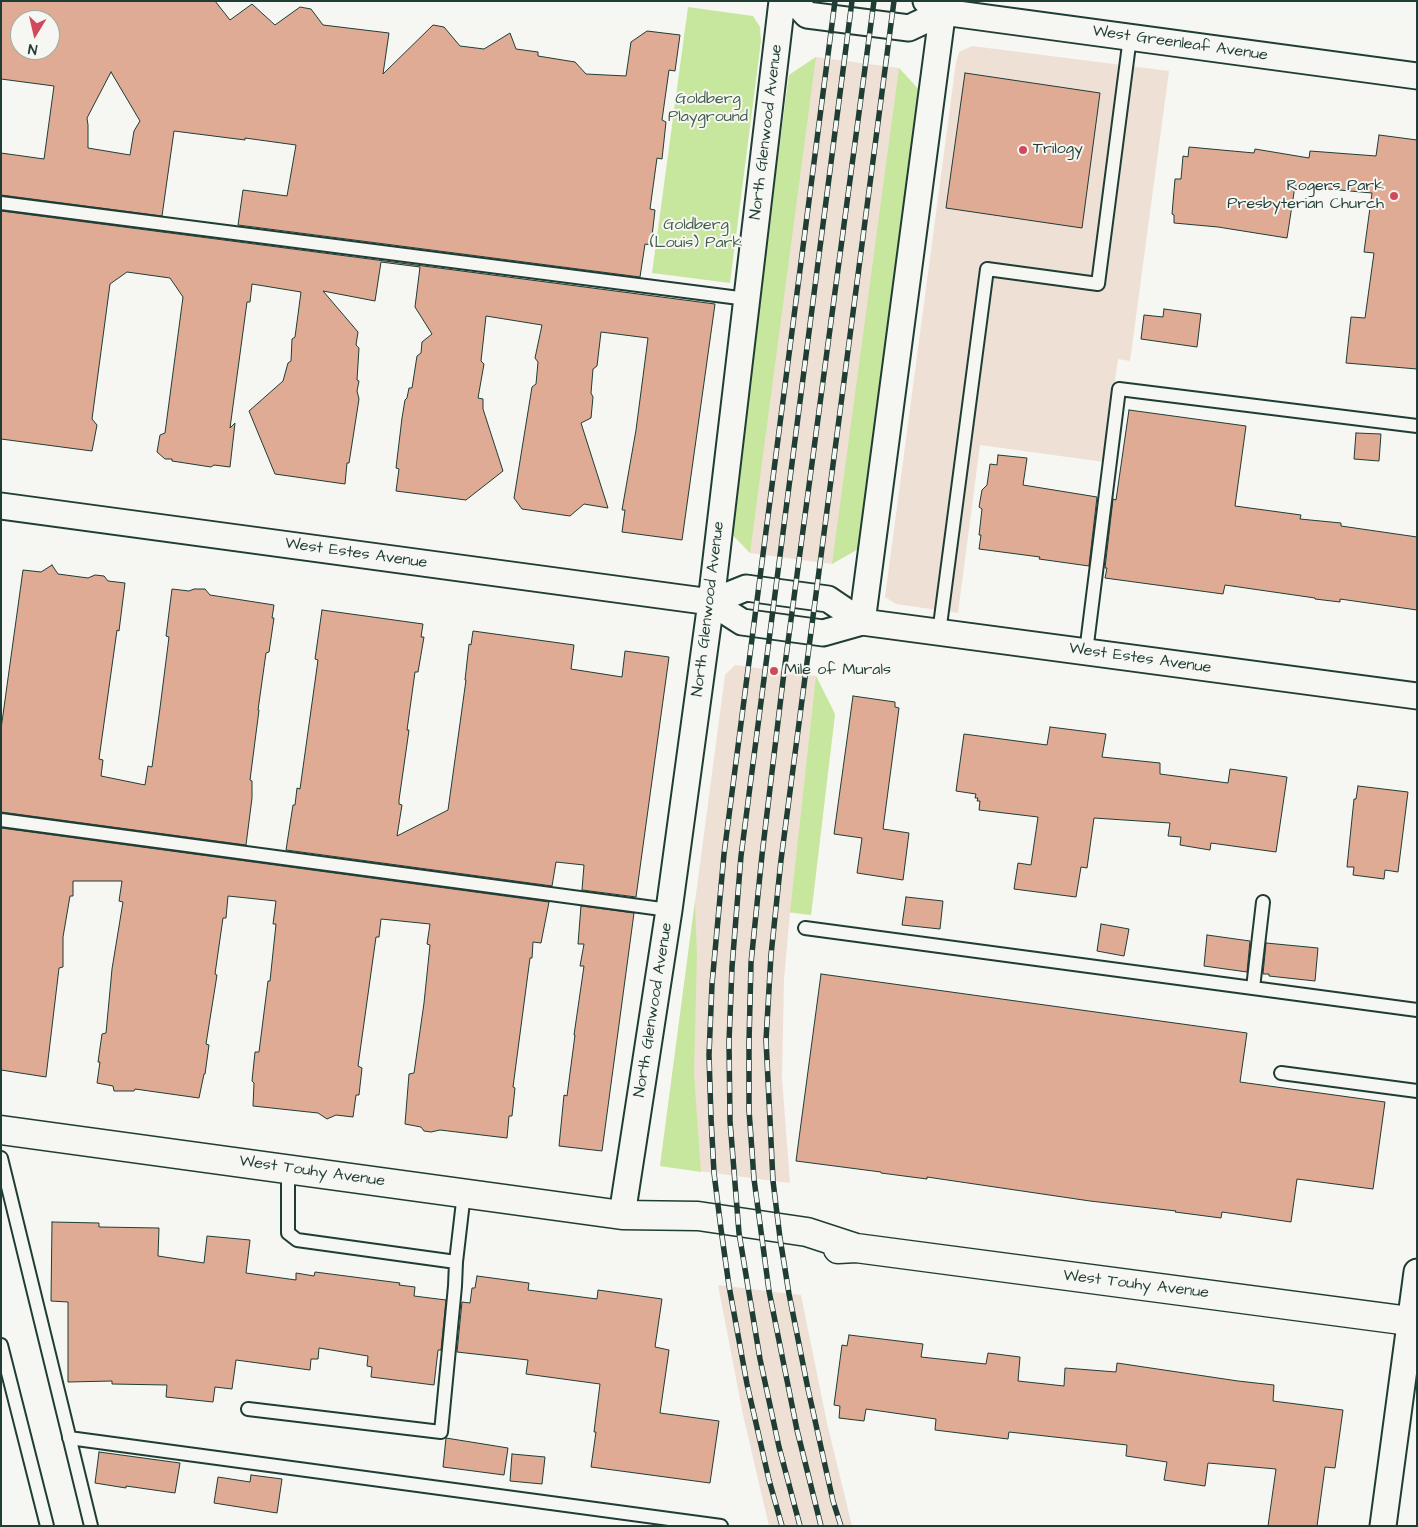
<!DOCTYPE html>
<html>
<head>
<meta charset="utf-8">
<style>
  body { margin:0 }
  #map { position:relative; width:1418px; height:1527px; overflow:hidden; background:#f6f6f2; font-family:"Architects Daughter",sans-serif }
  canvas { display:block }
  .frame { position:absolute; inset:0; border:2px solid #1f3d34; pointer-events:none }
  .north { position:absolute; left:10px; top:10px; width:50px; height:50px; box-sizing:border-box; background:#f6f6f2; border:1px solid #a0aca6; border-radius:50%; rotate:189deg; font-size:14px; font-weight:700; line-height:20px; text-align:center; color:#1f3d34 }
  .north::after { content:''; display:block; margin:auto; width:18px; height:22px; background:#d1495b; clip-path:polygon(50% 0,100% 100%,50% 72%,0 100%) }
</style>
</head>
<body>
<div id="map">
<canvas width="1418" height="1527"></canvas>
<div class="frame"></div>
<div class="north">N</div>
</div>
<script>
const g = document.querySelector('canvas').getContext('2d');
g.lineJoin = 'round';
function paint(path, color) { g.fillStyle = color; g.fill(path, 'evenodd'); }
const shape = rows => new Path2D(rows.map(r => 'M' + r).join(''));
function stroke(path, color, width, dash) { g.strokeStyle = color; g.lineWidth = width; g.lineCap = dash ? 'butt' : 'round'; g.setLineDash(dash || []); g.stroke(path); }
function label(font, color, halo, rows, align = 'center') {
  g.font = font + ' "Architects Daughter",sans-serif'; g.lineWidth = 4; g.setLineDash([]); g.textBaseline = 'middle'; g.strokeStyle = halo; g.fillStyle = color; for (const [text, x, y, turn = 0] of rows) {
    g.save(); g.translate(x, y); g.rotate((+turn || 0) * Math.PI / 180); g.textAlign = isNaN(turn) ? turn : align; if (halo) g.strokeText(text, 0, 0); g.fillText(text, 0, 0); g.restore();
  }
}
paint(shape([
  [972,46,1169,71,1130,361,1118,359,1104,462,980,445,958,613,896,604,885,597,956,62,959,52],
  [816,57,899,68,922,93,860,548,832,564,750,553,728,530,789,75],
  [735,665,816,676,835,714,811,915,790,913,784,979,782,1078,790,1183,660,1166,725,675],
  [718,1285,801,1295,827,1423,852,1526,769,1526,743,1415]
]), '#efe0d6');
paint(shape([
  [688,7,753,16,760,27,761,41,730,283,652,273],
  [816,57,750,553,728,530,789,75],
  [899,68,922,93,860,548,832,564],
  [816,676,835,714,811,915,790,912],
  [695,901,697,955,694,1074,701,1172,660,1166]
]), '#c8e79e');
const building = shape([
  [1,1,215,1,230,20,252,4,275,25,300,7,311,9,323,25,389,33,383,74,433,25,444,27,460,46,484,49,510,33,516,49,538,52,538,56,575,62,586,74,626,76,631,42,647,31,680,35,675,71,669,70,662,120,666,122,662,159,657,158,650,209,655,210,651,245,645,244,640,277,238,225,243,190,287,196,296,145,245,138,245,140,174,131,162,216,1,195,1,153,44,159,54,86,1,79,1,1],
  [20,20,50,20,50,50,20,50,20,20],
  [111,72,140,121,134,131,130,155,88,148,88,125,87,118,111,72],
  [965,73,1100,93,1082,228,946,208,965,73],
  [1379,135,1417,140,1417,369,1346,363,1351,317,1365,318,1374,253,1364,252,1372,193,1295,186,1287,238,1218,227,1174,223,1174,215,1172,214,1175,179,1181,179,1183,156,1188,157,1189,147,1254,153,1255,149,1309,158,1310,151,1376,156,1379,135],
  [1,211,715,304,682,540,622,532,625,510,622,510,636,430,648,338,601,332,597,366,593,369,591,393,593,397,591,418,581,423,608,508,584,504,570,516,522,509,514,498,532,387,536,384,538,362,535,358,542,325,486,316,481,361,484,364,478,398,483,399,483,409,503,471,466,500,396,491,399,469,396,468,402,418,405,400,407,398,409,388,412,388,417,356,421,353,422,342,432,334,415,307,420,267,381,262,375,301,323,291,358,332,356,345,359,348,357,380,359,381,357,391,359,399,349,463,347,463,345,484,275,474,249,411,283,381,288,363,291,361,292,339,295,337,301,292,252,284,250,302,247,302,230,428,235,423,230,467,214,465,211,467,172,461,172,459,165,459,157,452,160,435,165,433,183,297,170,278,127,272,110,284,92,419,97,425,92,451,1,439,1,211],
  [1164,309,1201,314,1197,347,1141,339,1144,315,1163,317,1164,309],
  [1129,410,1246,426,1235,506,1301,515,1300,519,1341,523,1341,526,1417,537,1417,610,1340,599,1340,602,1315,599,1315,598,1225,585,1223,594,1105,578,1107,568,1105,568,1113,499,1116,500,1129,410],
  [1356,433,1381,434,1379,461,1354,459,1356,433],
  [998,455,1027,458,1023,485,1097,497,1089,566,1039,559,1040,557,979,549,981,535,979,535,982,509,979,507,982,490,987,485,990,464,997,465,998,455],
  [52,565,58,574,88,578,95,575,104,576,108,581,125,583,119,631,117,630,99,759,103,760,101,776,145,785,148,766,152,767,160,708,169,637,166,636,172,589,189,591,194,589,205,589,210,595,274,605,272,618,274,618,269,652,266,653,258,710,259,710,250,780,252,781,252,798,246,845,1,812,1,729,23,570,41,572,52,565],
  [322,610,423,624,421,637,424,637,418,672,415,672,407,730,409,730,399,800,399,804,402,805,397,836,448,810,466,680,465,680,469,644,471,645,473,631,574,645,571,669,622,677,625,651,669,657,636,897,582,890,584,865,556,862,552,886,286,850,293,805,295,805,297,788,300,789,318,660,315,659,322,610],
  [853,696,895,702,895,707,899,708,883,829,909,833,903,880,857,873,862,838,834,834,853,696],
  [1050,727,1106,734,1102,757,1160,763,1160,774,1228,783,1230,769,1287,777,1276,852,1211,843,1210,850,1180,845,1181,837,1168,836,1170,823,1094,818,1087,868,1081,867,1076,897,1014,889,1018,863,1031,865,1038,817,979,810,980,801,977,801,978,798,975,798,976,794,956,791,964,734,1047,745,1050,727],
  [1358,786,1408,792,1398,872,1385,870,1384,879,1353,875,1354,867,1347,867,1354,799,1356,799,1358,786],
  [1,828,549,902,541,943,533,942,532,958,530,958,513,1087,515,1088,512,1116,509,1116,507,1138,440,1130,431,1132,424,1131,421,1127,405,1124,409,1074,414,1073,424,1003,430,945,427,944,430,924,381,919,379,937,376,937,358,1066,362,1068,359,1095,356,1095,353,1117,336,1115,327,1119,318,1113,253,1106,254,1083,252,1081,255,1052,259,1052,268,981,270,981,276,924,273,924,276,901,228,896,226,918,223,918,215,974,217,975,206,1044,209,1045,205,1074,204,1074,199,1098,135,1089,134,1091,114,1091,113,1086,97,1083,100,1062,98,1062,102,1034,106,1033,112,969,123,902,119,901,122,881,73,881,73,896,70,896,63,937,63,967,59,968,46,1077,1,1070,1,828],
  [906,897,943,901,940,929,902,925,906,897],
  [581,906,634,913,602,1151,559,1146,564,1095,567,1096,575,1035,574,1035,584,966,580,966,584,944,578,944,581,906],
  [1101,924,1129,929,1124,956,1097,951,1101,924],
  [1207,935,1250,941,1247,972,1204,966,1207,935],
  [1266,943,1318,948,1315,981,1269,976,1269,974,1263,974,1266,943],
  [821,974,1247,1033,1240,1082,1385,1102,1373,1189,1297,1179,1291,1222,1222,1212,1221,1218,1175,1212,1176,1211,1090,1201,927,1177,927,1179,881,1173,881,1172,796,1161,821,974],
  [52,1222,99,1223,99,1227,159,1228,158,1256,204,1263,207,1236,250,1240,246,1273,296,1280,296,1273,314,1276,315,1272,400,1283,399,1285,415,1287,414,1296,446,1300,441,1350,438,1350,434,1385,371,1377,372,1367,367,1366,368,1356,319,1348,318,1359,311,1359,310,1370,236,1360,232,1389,215,1387,213,1402,166,1397,167,1385,112,1384,112,1381,68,1382,68,1302,51,1301,52,1222],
  [477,1276,529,1283,528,1290,597,1299,598,1290,662,1299,655,1347,669,1350,660,1413,719,1421,710,1483,591,1467,596,1432,594,1432,600,1384,526,1374,528,1360,457,1352,462,1302,470,1303,472,1288,475,1288,477,1276],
  [849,1335,923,1344,921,1357,986,1364,988,1353,1020,1357,1018,1381,1064,1386,1065,1368,1116,1372,1117,1363,1238,1381,1274,1385,1273,1401,1343,1410,1335,1468,1325,1467,1317,1526,1268,1526,1276,1469,1208,1463,1205,1486,1164,1480,1167,1462,1126,1456,1127,1445,1009,1432,1008,1439,935,1430,936,1419,866,1409,864,1421,839,1418,840,1406,834,1405,842,1345,847,1346,849,1335],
  [446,1438,508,1448,504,1475,443,1467,446,1438],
  [99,1452,180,1463,175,1493,126,1486,126,1488,95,1483,99,1452],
  [512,1454,545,1457,542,1484,510,1481,512,1454],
  [251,1475,282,1479,277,1513,214,1503,218,1477,250,1482,251,1475]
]);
paint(building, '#e0ab95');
stroke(building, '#1f3d34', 1);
const lane = shape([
  [1,203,747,299],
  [939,633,987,269,1098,284,1130,37],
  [1086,652,1119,389,1417,426],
  [1,820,669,910],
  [805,928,1417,1010],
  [1253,988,1263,902],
  [1281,1073,1417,1091],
  [1,1158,91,1526],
  [456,1262,464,1193],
  [1,1345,47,1526],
  [248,1409,441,1432,455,1286,456,1262,297,1240,288,1233,288,1169],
  [69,1438,721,1526]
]);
const street = shape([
  [794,1,807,15,909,28,943,12],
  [926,1,943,12,1417,76],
  [1,506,711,602,742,622,823,633,862,622,1417,696],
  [711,602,746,588,828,599,862,622],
  [862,622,944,1],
  [622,1215,669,910,711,602,782,1],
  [1383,1526,1417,1272]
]);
const secondary = shape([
  [1,1130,622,1215,698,1216,807,1232,856,1248],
  [838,1249,856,1248,1417,1322]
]);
stroke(lane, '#1f3d34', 16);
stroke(street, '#1f3d34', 29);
stroke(secondary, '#1f3d34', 31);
stroke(lane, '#f6f6f2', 12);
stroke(street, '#f6f6f2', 25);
stroke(secondary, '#f6f6f2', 28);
const rail = shape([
  [782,1526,769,1480,747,1384,729,1286,721,1229,714,1173,711,1118,709,1055,712,984,724,854,835,1],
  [800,1526,779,1447,760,1359,739,1233,730,1121,729,1042,732,967,741,856,852,1],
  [821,1526,797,1430,769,1291,754,1179,749,1110,749,1043,751,963,762,855,784,672,874,1],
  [841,1526,833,1501,808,1389,789,1294,780,1238,773,1181,766,1040,771,955,781,860,894,1]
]);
stroke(rail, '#1f3d34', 5.5);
stroke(rail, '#f6f6f2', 4, [11]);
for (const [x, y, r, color] of [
  [1023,150,5,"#d1495b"],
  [1394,196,5,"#d1495b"],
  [774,671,5,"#d1495b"]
]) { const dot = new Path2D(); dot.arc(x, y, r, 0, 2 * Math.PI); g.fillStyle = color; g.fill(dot); stroke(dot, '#f6f6f2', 2); }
label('16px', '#1f3d34', '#f6f6f2', [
  ["West Greenleaf Avenue",1180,44,8],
  ["North Glenwood Avenue",767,132,-83],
  ["West Estes Avenue",356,554,8],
  ["North Glenwood Avenue",709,609,-83],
  ["West Estes Avenue",1140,659,8],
  ["North Glenwood Avenue",654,1010,-81],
  ["West Touhy Avenue",312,1172,8],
  ["West Touhy Avenue",1136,1285,7]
]);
label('16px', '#415f49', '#f6f6f2', [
  ["Goldberg",708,100],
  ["Playground",708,118],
  ["Goldberg",696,226],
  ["(Louis) Park",696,244]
]);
label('16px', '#1f3d34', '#f6f6f2', [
  ["Trilogy",1033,150],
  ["Rogers Park",1384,187,"right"],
  ["Presbyterian Church",1384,205,"right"],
  ["Mile of Murals",784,671]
], 'left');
</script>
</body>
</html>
